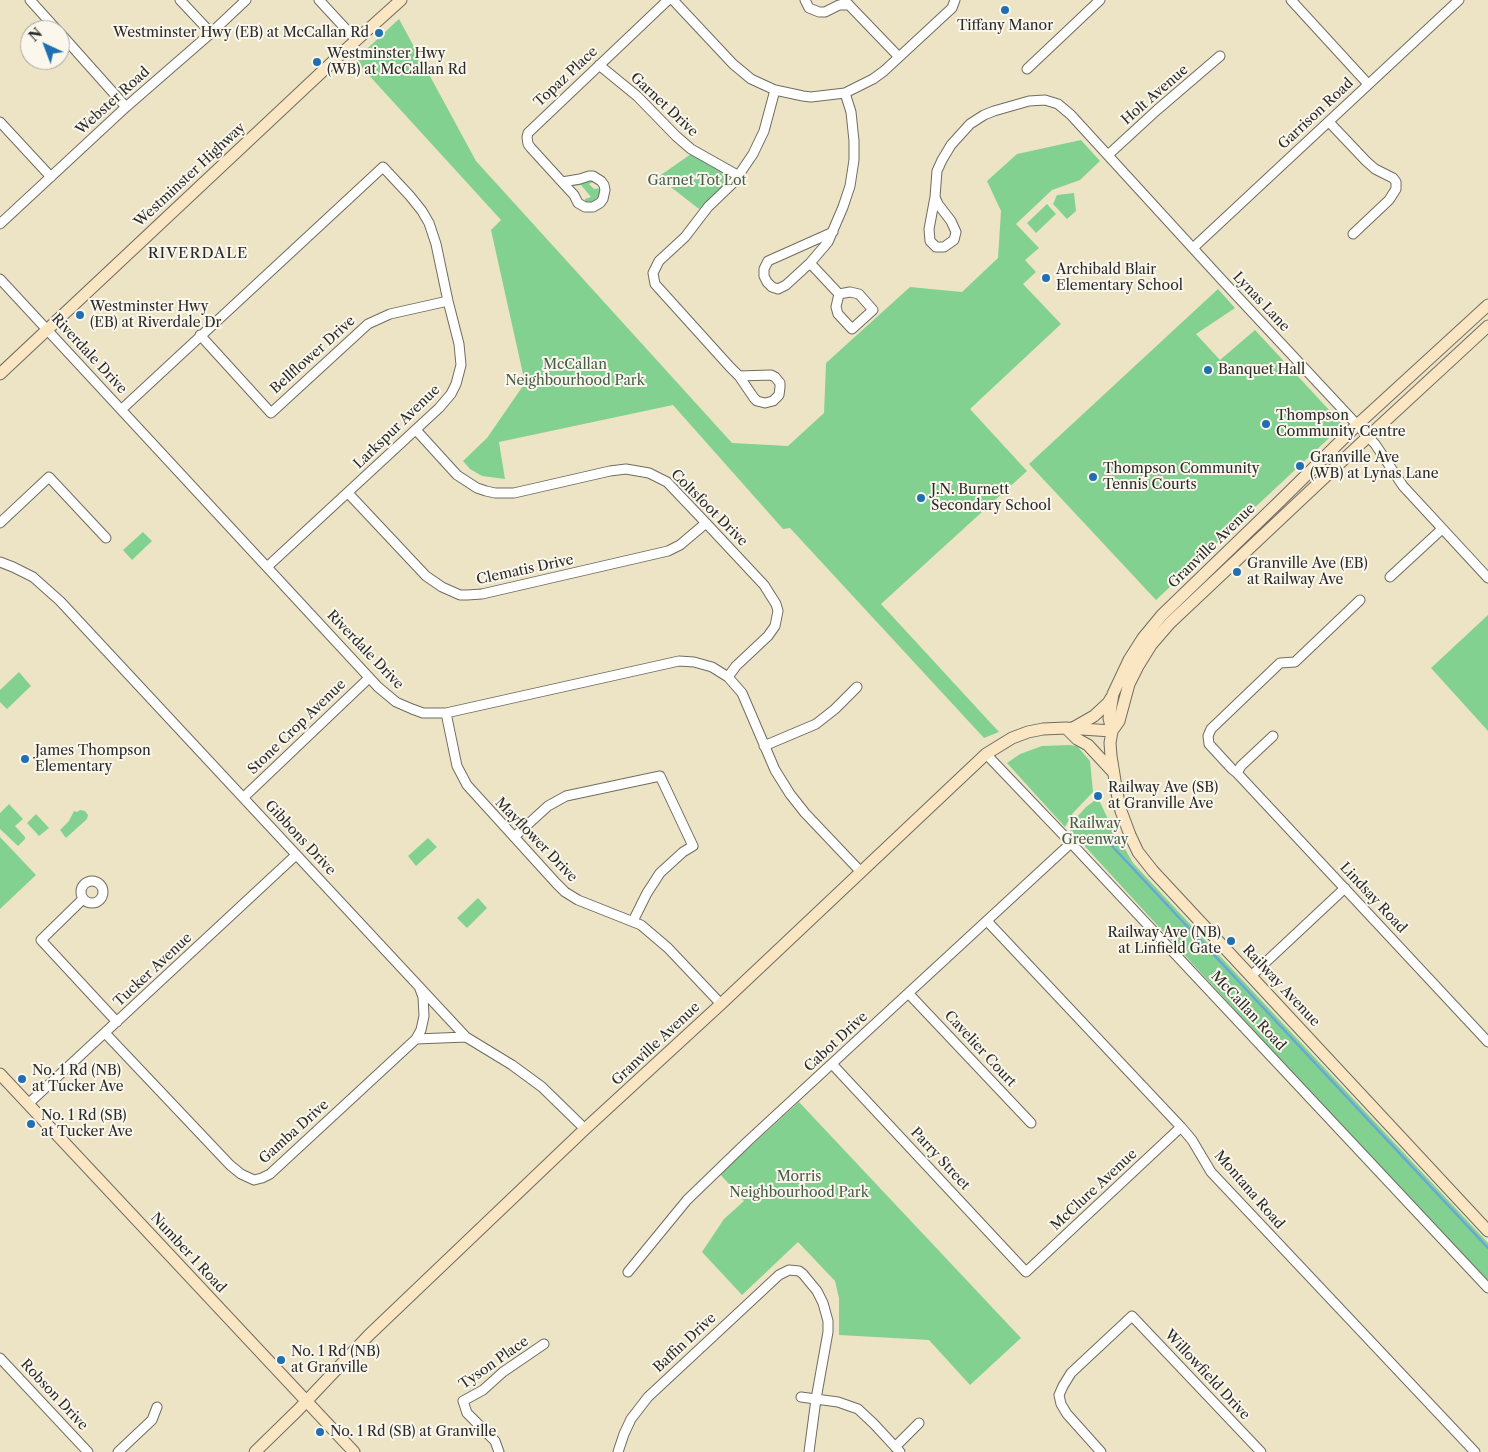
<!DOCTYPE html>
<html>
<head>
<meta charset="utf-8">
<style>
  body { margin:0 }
  #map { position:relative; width:1488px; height:1452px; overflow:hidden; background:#ede4c6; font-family:"Libre Caslon Text",serif }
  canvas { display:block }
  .north { position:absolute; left:20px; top:20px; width:50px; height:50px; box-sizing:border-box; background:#fbf7ec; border:1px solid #a8a59f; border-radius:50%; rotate:317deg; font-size:14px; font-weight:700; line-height:20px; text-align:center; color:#2b2b2b }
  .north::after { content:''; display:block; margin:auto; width:18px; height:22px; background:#1f6fb2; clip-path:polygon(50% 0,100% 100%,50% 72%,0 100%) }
</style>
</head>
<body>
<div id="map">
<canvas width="1488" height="1452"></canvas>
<div class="north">N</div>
</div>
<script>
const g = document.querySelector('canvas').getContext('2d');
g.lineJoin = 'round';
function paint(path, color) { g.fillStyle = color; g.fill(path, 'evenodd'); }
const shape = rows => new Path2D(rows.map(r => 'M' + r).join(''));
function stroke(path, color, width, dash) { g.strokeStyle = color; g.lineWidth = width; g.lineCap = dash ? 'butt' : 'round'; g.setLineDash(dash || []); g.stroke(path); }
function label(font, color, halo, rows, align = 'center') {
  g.font = font + ' "Libre Caslon Text",serif'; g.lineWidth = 4; g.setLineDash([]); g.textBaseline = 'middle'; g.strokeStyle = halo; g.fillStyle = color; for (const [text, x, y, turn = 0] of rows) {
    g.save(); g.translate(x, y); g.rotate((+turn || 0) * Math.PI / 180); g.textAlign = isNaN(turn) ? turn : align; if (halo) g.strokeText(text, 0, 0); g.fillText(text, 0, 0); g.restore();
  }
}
paint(shape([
  [399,19,476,161,732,443,788,446,824,413,826,363,910,287,962,292,998,258,1001,211,987,181,1017,154,1081,140,1100,161,1080,180,1052,190,1016,224,1039,248,1025,260,1036,272,1023,284,1061,324,970,409,1027,471,881,604,999,732,984,738,790,528,783,529,673,405,499,442,505,479,482,476,470,469,463,461,487,438,525,383,491,230,501,220,355,60],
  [691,154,722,172,728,179,727,183,699,209,658,177],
  [590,180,596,181,589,184,594,189,602,188,599,200,589,204,585,202,585,199,591,197,581,185,573,186,573,185],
  [1074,193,1076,211,1067,219,1053,204,1057,195],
  [1047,204,1056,214,1036,233,1027,223],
  [1218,289,1235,308,1196,334,1220,360,1255,330,1343,425,1156,600,1029,464],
  [143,532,152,541,132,560,123,550],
  [1488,615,1488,731,1431,668],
  [19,672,31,686,7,709,0,702,0,690],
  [1069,745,1077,746,1090,761,1093,792,1073,813,1065,827,1007,763,1020,754,1042,746],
  [1098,798,1107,817,1133,863,1488,1243,1488,1286,1070,830,1077,817,1086,807],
  [9,804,23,819,15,826,25,837,25,839,18,846,0,829,0,813],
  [80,810,85,811,88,815,87,819,66,838,60,830,69,821,74,811,77,812],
  [36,814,49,828,39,836,27,823],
  [0,837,36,875,0,909],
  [428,838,437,847,416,866,408,856],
  [478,898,487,908,467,928,457,918],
  [799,1102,1021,1338,970,1385,929,1340,839,1335,839,1298,835,1281,798,1242,742,1295,702,1252,724,1219,744,1201,720,1174]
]), '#83d190');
stroke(shape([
  [1112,846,1488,1248]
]), '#67a6d9', 2.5);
const street = shape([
  [30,0,57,30],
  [180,0,211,33],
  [319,0,356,40],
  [673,0,733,64,751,79,775,90,803,96,811,97,845,93,873,79,884,71,952,8,955,0],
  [805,0,809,8,819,12,825,12,839,5,849,5,844,0],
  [1291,0,1368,84],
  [849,5,899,57],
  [60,33,126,107],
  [599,65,637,96,676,136,691,149,739,176],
  [1027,69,1100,0],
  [0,122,51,177],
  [1329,122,1366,161,1375,169,1393,178,1396,182,1396,189,1389,200,1353,234],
  [1108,155,1157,110,1220,56],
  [562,182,580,179,589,176,593,176,601,181,604,185,605,190,603,199,600,203,593,207,585,207,578,203,574,195,562,182,531,148,528,144,527,137,528,133,668,0],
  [935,197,938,204,951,221,956,232,954,240,944,247,936,247,930,241,929,229,935,197,937,171,942,160,951,145,970,124,984,115,994,111,1029,101,1045,100,1058,104,1071,115,1222,280,1375,444,1403,486,1488,578],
  [0,224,126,107,211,33,246,0],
  [1193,248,1459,0],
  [810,263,786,285,778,289,772,287,767,282,764,276,764,269,768,261,833,232],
  [0,279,378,687,396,702,412,709,423,713,446,713,679,661,694,662,712,667,728,677,742,693,775,770,790,794,805,813,861,872],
  [850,292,859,294,873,310,852,329,838,314,836,307,839,294,850,292],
  [839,294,810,263,828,242,843,207,850,186,854,160,854,141,851,112,845,93],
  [200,335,271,413,368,324,390,314,448,301],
  [739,376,771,375,775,377,780,383,780,387,779,395,773,401,765,403,757,401,754,398,739,376,730,367,655,284,653,273,659,261,685,237,708,207,734,182,753,154,764,131,775,90],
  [122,409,383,167,410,196,422,211,429,223,436,244,448,301,459,344,461,365,456,384,451,394,439,408,267,567],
  [416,430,457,475,477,488,486,491,495,493,514,493,610,471,626,469,649,473,667,482,706,523,764,585,776,604,778,611,775,626,768,636,736,666,728,677],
  [348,493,426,576,442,587,460,595,467,595,482,594,668,551,680,545,706,523],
  [0,523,49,477,106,538],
  [0,562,13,567,33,577,60,601,466,1037,512,1065,542,1087,585,1129],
  [1390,577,1442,529],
  [1360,600,1295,662,1280,663,1211,729,1208,736,1209,744,1232,769,1237,773,1488,1042],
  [446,713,457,766,467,785,556,883,565,892,578,900,641,925,668,948,721,1004],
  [764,746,816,724,835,709,857,687],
  [986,754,1071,843,1488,1288],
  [1237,773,1241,766,1273,736],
  [244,797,369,678],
  [514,837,548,806,566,796,660,776,693,846,683,852,660,873,647,893,633,921],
  '81 892a11 11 0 1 1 22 0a11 11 0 1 1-22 0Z',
  [83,899,41,940,117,1022],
  [987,921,1181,1127,1192,1140,1211,1172,1475,1452],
  [1251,976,1345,888],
  [909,994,1031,1123],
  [105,1033,230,1165,241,1174,254,1180,262,1178,270,1174,416,1039,466,1037],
  [416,1039,421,1030,424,1016,423,997,420,989],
  [832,1064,1026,1272,1181,1127],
  [28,1104,296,855],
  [628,1272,687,1200,748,1141,1071,843],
  [0,1358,88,1452],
  [801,1397,838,1402,858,1409,874,1424,900,1452],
  [895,1447,919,1423],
  [118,1452,152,1420,157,1407],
  [499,1452,495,1441,467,1413,463,1401,483,1390,503,1372,544,1344],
  [618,1452,624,1434,631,1419,648,1397,779,1275,789,1270,799,1271,803,1274,817,1291,823,1303,828,1321,828,1332,816,1399,809,1452],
  [1101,1452,1067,1414,1061,1404,1059,1395,1063,1386,1071,1373,1132,1316,1261,1452]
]);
const secondary = shape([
  [1488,305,1357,425,1280,501,1162,615,1143,638,1129,660,1113,694,1109,718,1112,731,1110,743,1111,756,1117,793,1121,811,1130,835,1138,852,1153,871,1488,1231],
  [0,374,342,53,401,0],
  [1066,728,1077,739,1088,745,1113,772],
  [1073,728,1094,716,1108,703,1111,698],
  [1112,731,1119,721,1129,684,1138,666,1151,645,1170,623,1358,446,1488,326],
  [0,1074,354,1452],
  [255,1452,298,1410,369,1335,585,1129,721,1004,986,754,1012,738,1028,732,1043,729,1066,728,1112,731]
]);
stroke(street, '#6f6c61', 11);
stroke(secondary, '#6f6c61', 13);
stroke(street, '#fff', 9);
stroke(secondary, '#fbe6c3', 11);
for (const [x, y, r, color] of [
  [1005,10,5,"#1f6fb2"],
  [379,33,5,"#1f6fb2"],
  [317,62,5,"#1f6fb2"],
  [1046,278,5,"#1f6fb2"],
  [80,315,5,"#1f6fb2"],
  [1208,370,5,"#1f6fb2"],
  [1266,424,5,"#1f6fb2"],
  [1300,466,5,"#1f6fb2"],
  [1093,477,5,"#1f6fb2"],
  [921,498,5,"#1f6fb2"],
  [1237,572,5,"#1f6fb2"],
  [25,759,5,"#1f6fb2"],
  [1098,796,5,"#1f6fb2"],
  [1231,941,5,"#1f6fb2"],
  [22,1079,5,"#1f6fb2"],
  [31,1124,5,"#1f6fb2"],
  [281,1360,5,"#1f6fb2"],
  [320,1432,5,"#1f6fb2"]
]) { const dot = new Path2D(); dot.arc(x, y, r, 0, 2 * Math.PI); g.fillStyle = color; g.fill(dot); stroke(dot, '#fbf7ec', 2); }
label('14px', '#2b2b2b', '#fbf7ec', [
  ["Tiffany Manor",1005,26,"center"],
  ["Westminster Hwy (EB) at McCallan Rd",369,33,"right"],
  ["Westminster Hwy",327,54],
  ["(WB) at McCallan Rd",327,70],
  ["Archibald Blair",1056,270],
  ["Elementary School",1056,286],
  ["Westminster Hwy",90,307],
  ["(EB) at Riverdale Dr",90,323],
  ["Banquet Hall",1218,370],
  ["Thompson",1276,416],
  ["Community Centre",1276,432],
  ["Granville Ave",1310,458],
  ["(WB) at Lynas Lane",1310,474],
  ["Thompson Community",1103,469],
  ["Tennis Courts",1103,485],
  ["J.N. Burnett",931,490],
  ["Secondary School",931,506],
  ["Granville Ave (EB)",1247,564],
  ["at Railway Ave",1247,580],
  ["James Thompson",35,751],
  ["Elementary",35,767],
  ["Railway Ave (SB)",1108,788],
  ["at Granville Ave",1108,804],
  ["Railway Ave (NB)",1221,933,"right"],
  ["at Linfield Gate",1221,949,"right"],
  ["No. 1 Rd (NB)",32,1071],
  ["at Tucker Ave",32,1087],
  ["No. 1 Rd (SB)",41,1116],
  ["at Tucker Ave",41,1132],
  ["No. 1 Rd (NB)",291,1352],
  ["at Granville",291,1368],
  ["No. 1 Rd (SB) at Granville",330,1432]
], 'left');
label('14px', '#2b2b2b', '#fbf7ec', [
  ["Topaz Place",566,77,-43],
  ["Holt Avenue",1155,95,-41],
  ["Webster Road",113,101,-42],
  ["Garnet Drive",664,105,43],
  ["Garrison Road",1316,114,-43],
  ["Westminster Highway",190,175,-43],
  ["Lynas Lane",1261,302,47],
  ["Riverdale Drive",89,354,47],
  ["Bellflower Drive",313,355,-42],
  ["Larkspur Avenue",397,427,-44],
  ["Coltsfoot Drive",709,508,45],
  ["Granville Avenue",1212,546,-44],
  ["Clematis Drive",525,570,-12],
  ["Riverdale Drive",365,650,46],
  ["Stone Crop Avenue",297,727,-44],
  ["Gibbons Drive",300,838,47],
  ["Mayflower Drive",536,840,46],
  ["Lindsay Road",1373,898,47],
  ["Tucker Avenue",153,970,-43],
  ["Railway Avenue",1281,986,47],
  ["McCallan Road",1248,1011,47],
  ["Cabot Drive",836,1042,-43],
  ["Granville Avenue",656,1044,-43],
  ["Cavelier Court",980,1049,47],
  ["Gamba Drive",294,1132,-42],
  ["Parry Street",940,1159,47],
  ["McClure Avenue",1094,1190,-43],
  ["Montana Road",1249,1190,49],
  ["Number 1 Road",188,1253,47],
  ["Baffin Drive",685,1343,-43],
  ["Tyson Place",494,1363,-35],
  ["Willowfield Drive",1207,1375,47],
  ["Robson Drive",54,1395,47]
]);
label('14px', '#455d49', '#fbf7ec', [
  ["Garnet Tot Lot",697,181],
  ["McCallan",575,365],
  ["Neighbourhood Park",575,381],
  ["Railway",1095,824],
  ["Greenway",1095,840],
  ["Morris",799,1177],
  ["Neighbourhood Park",799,1193]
]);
g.letterSpacing = '1px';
label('15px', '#2b2b2b', '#fbf7ec', [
  ["RIVERDALE",198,254]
]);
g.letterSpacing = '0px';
</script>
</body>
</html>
